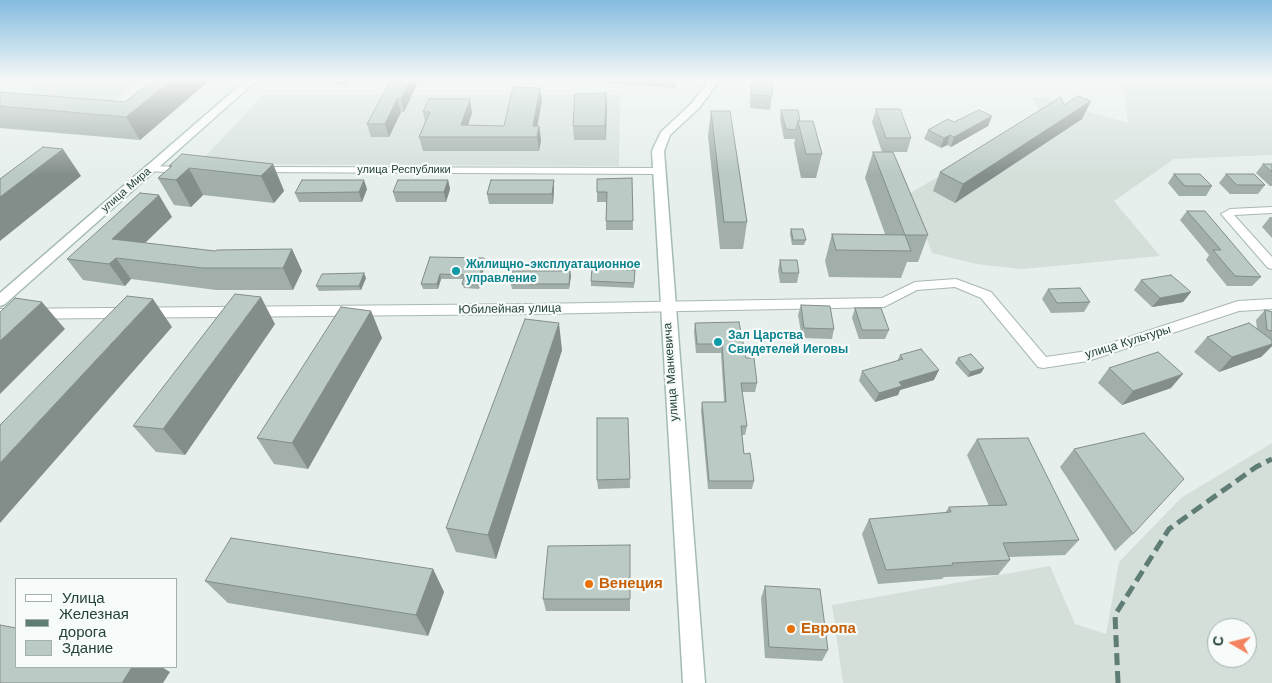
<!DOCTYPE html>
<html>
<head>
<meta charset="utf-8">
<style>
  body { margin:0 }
  #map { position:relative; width:1272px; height:683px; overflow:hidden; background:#e6efeb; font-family:"Work Sans",sans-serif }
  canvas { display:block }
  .legend { position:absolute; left:15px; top:578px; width:162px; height:90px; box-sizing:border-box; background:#f7fbf9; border:1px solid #a3b1ad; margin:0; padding:6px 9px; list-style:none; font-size:15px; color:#24423a }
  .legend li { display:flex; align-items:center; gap:10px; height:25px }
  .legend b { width:25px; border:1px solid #a3b1ad }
  .north { position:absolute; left:1207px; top:618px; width:50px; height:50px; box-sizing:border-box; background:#f7fbf9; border:1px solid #a3b1ad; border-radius:50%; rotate:278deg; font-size:14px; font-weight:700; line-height:20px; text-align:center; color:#24423a }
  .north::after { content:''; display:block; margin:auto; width:18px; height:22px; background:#f4845f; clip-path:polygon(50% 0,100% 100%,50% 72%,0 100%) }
</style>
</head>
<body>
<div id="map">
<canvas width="1272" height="683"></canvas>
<ul class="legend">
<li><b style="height:6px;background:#fff"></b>Улица</li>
<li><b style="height:6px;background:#5f7d75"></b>Железная дорога</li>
<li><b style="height:14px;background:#bbcac4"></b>Здание</li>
</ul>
<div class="north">С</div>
</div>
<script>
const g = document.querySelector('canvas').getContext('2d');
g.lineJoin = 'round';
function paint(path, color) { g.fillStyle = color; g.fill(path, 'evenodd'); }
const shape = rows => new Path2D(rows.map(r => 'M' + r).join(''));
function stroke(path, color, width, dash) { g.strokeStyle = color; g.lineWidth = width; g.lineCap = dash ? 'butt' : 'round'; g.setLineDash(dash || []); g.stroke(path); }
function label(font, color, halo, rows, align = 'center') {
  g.font = font + ' "Work Sans",sans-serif'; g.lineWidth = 4.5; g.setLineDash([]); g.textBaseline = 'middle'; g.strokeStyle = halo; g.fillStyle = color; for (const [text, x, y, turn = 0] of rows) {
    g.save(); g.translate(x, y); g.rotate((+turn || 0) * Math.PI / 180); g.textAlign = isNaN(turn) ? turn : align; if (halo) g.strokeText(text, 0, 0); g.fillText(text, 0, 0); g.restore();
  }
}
paint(shape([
  [27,80,141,80,102,111,39,99],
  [1119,80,1272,80,1272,155,1174,159,1114,201,1160,256,1022,269,976,264,932,253,910,193,1043,117,1032,97,1049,97,1057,111,1089,112,1128,123,1123,86],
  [263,95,620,95,619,166,198,164],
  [1272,443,1272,683,843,683,832,605,1050,566,1075,624,1106,634,1119,562,1181,498],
  [1217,628,1247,628,1247,658,1217,658]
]), '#d4dfda');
const street = shape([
  [150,166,187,167,192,170,187,173,146,171,146,167,150,166],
  [256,167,658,168,663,171,658,174,252,172,251,170,256,167],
  [1272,207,1272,213,1234,215,1272,257,1272,269,1268,268,1221,214,1230,209,1272,207],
  [956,279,991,292,1046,357,1087,351,1238,301,1272,299,1272,309,1239,311,1088,361,1043,368,1038,367,981,298,955,287,917,290,884,307,533,314,0,319,0,309,533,304,882,298,915,282,956,279]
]);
const secondary = shape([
  [246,80,257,80,5,304,0,306,0,293,246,80],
  [707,80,717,80,716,85,699,108,670,135,664,151,705,683,683,683,652,151,661,132,691,104,706,85,707,80]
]);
stroke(street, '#a8b8b2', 2);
stroke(secondary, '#a4bbb3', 3);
paint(street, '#fff');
paint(secondary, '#fff');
stroke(shape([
  [1118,683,1115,615,1169,529,1256,467,1272,459]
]), '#5f7d75', 5, [12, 6]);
paint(shape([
  [153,80,210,80,140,140,0,128,0,92,125,102],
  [330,80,352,80,347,85,332,84],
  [391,80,429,80,427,83,418,82,404,112,401,112,389,137,371,137,367,124],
  [601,80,677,80,676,88,601,83],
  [751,80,773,80,772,96,770,110,750,108],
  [540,88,542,101,537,126,539,126,541,140,539,151,423,151,419,137,425,122,423,112,472,113,468,125,504,126],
  [606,93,606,140,574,140,573,126],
  [1091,101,1082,119,955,203,933,191,940,172,1064,105],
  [876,109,911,138,907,152,882,152,872,122],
  [781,110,800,121,822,154,816,178,801,178,794,144,795,139,784,139,780,119],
  [711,111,747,222,743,249,720,249,708,136],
  [992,116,988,126,951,147,947,145,941,148,924,139,928,130,954,122],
  [873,152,928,235,918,262,907,262,901,278,829,277,825,261,832,234,885,234,865,178],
  [273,164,284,191,274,203,203,195,191,207,174,205,158,178,170,168,169,166],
  [1263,164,1272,164,1272,186,1270,186,1256,173],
  [1174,174,1212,186,1206,196,1179,196,1168,183],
  [1226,174,1265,185,1258,194,1230,194,1219,183],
  [632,178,633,230,606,230,606,202,597,202,597,192],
  [448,180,450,189,446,202,396,202,393,192],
  [554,180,554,189,553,204,489,204,487,194],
  [367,189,362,202,299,202,295,193],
  [1187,211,1261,277,1252,286,1227,286,1206,260,1209,255,1180,220],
  [172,217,145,243,215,251,292,249,302,271,293,290,216,290,131,279,125,286,83,280,67,259],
  [1270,217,1272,217,1272,238,1262,227],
  [791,229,806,240,804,245,792,245,790,234],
  [430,257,485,263,479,289,464,288,462,284,463,279,441,279,438,289,423,289,421,284],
  [780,260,799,273,797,283,780,283,778,270],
  [635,270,634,288,591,286,591,281],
  [570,271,571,276,569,289,512,289,511,284],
  [366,278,361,290,319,291,316,286],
  [1141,280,1191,292,1183,302,1152,307,1134,290],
  [1048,289,1090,302,1084,312,1051,313,1042,299],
  [801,305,834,329,832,339,802,338,798,315],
  [855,308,889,330,885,339,859,339,852,318],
  [1265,310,1272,312,1272,346,1261,357,1219,372,1194,352,1207,337,1257,329,1256,320],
  [371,311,382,338,308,469,274,464,257,438],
  [695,323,746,358,757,383,755,392,742,392,747,426,745,435,742,435,744,454,754,481,752,489,708,489,701,411,702,402,724,402,721,353,696,353,694,332],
  [275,324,185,455,156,452,133,426],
  [562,350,496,559,456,552,446,528],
  [900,355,934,380,900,390,898,395,875,402,859,381,862,371,897,361],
  [958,358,984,368,981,373,968,377,955,363],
  [1109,368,1171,388,1122,405,1098,383],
  [628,418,630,488,598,489,597,480],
  [977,439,1079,540,1065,555,1009,557,1010,560,998,575,944,577,942,579,878,584,862,534,869,519,945,513,949,507,989,506,967,455],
  [1074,449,1133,534,1115,551,1060,467],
  [630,545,630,611,546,611,543,599],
  [433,569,444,592,428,636,228,603,205,581],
  [765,586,828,650,822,661,765,658,761,598]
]), '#a1aea9');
paint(shape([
  [172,80,210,80,140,140,126,117],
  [346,80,352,80,347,85],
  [410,80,417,80,418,82,404,112,401,99],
  [540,88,542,101,535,137,533,126],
  [606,93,607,107,606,140,605,126],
  [397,99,401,112,389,137,385,124],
  [470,99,472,113,464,137,461,125],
  [1091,101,1082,119,955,203,963,184],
  [992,116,988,126,951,147,954,137],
  [539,126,541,140,539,151,537,137],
  [950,135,947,145,941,148,944,138],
  [63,149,81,176,0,241,0,197],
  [273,164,284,191,274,203,261,176],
  [189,168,203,195,191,207,176,180],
  [364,180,367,189,362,202,359,192],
  [448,180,450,189,446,202,444,192],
  [554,180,554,189,553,204,552,194],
  [159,195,172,217,128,259,112,239],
  [292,249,302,271,293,290,283,268],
  [116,258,131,279,125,286,109,264],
  [484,258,485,263,479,289,478,284],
  [570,271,571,276,569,289,569,284],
  [364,273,366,278,361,290,359,286],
  [440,274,441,279,438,289,437,284],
  [1191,292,1183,302,1152,307,1160,298],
  [261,297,275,324,185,455,163,429],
  [153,299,172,327,0,523,0,463],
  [42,302,65,329,0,394,0,341],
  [371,311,382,338,308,469,292,443],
  [559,323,562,350,496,559,488,535],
  [1272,344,1272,346,1261,357,1219,372,1232,357],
  [984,368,981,373,968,377,970,372],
  [939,370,934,380,900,390,898,395,875,402,879,393,899,382],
  [1183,374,1171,388,1122,405,1133,391],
  [433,569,444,592,428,636,416,615],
  [132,667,162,667,170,672,163,683,122,683]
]), '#838d89');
const building = shape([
  [153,80,172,80,126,117,0,106,0,92,125,102,153,80],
  [391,80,410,80,401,99,397,99,385,124,367,124,391,80],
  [752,80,773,80,772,96,751,95,752,80],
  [513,87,540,88,533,126,539,126,537,137,419,137,430,112,423,112,429,99,470,99,461,125,504,126,513,87],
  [606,93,605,126,573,126,575,94,606,93],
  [1078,96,1091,101,963,184,940,172,1061,97,1064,105,1078,96],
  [876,109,900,109,911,138,886,138,876,109],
  [781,110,798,110,800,121,798,121,796,130,786,129,781,110],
  [979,110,992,116,954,137,950,135,944,138,928,130,948,119,954,122,979,110],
  [711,111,730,111,747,222,724,222,711,111],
  [798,121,813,121,822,154,806,154,798,121],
  [43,147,63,149,0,197,0,179,43,147],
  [873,152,893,152,928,235,905,235,873,152],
  [182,154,273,164,261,176,189,168,176,180,158,178,172,166,169,166,182,154],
  [1263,164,1272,164,1272,172,1263,164],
  [1174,174,1200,174,1212,186,1185,186,1174,174],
  [1226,174,1254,174,1265,185,1237,185,1226,174],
  [632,178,633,221,606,221,607,192,597,192,597,179,632,178],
  [302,180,364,180,359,192,295,193,302,180],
  [398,180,448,180,444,192,393,192,398,180],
  [491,180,554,180,552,194,487,194,491,180],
  [140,193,159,195,112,239,215,251,217,250,292,249,283,268,203,268,116,258,109,264,67,259,140,193],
  [1187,211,1205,211,1261,277,1235,276,1213,250,1221,250,1187,211],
  [791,229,803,229,806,240,793,240,791,229],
  [832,234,905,235,911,251,836,250,832,234],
  [430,257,484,258,478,284,462,284,465,275,440,274,437,284,421,284,430,257],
  [780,260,797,260,799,273,782,273,780,260],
  [592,269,635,270,634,283,591,281,592,269],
  [513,271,570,271,569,284,511,284,513,271],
  [364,273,359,286,316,286,322,274,364,273],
  [1171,275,1191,292,1160,298,1141,280,1171,275],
  [1080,288,1090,302,1057,303,1048,289,1080,288],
  [235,294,261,297,163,429,133,426,235,294],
  [127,296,153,299,0,463,0,425,127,296],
  [15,298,42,302,0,341,0,312,15,298],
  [801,305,830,306,834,329,804,328,801,305],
  [341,307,371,311,292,443,257,438,341,307],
  [855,308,881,308,889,330,862,330,855,308],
  [1265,310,1272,312,1272,331,1267,330,1265,310],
  [525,319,559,323,488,535,446,528,525,319],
  [739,322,746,358,754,358,757,383,741,383,747,426,741,426,744,454,750,453,754,481,709,481,702,402,726,402,722,344,697,344,695,323,739,322],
  [1249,323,1272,340,1272,344,1232,357,1207,337,1249,323],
  [921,349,939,370,899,382,902,386,879,393,862,371,903,359,900,355,921,349],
  [1158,352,1183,374,1133,391,1109,368,1158,352],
  [971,354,984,368,970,372,958,358,971,354],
  [597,418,628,418,630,479,597,480,597,418],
  [1144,433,1184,479,1133,534,1074,449,1144,433],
  [1028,438,1079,540,1003,543,1010,560,952,563,953,565,886,570,869,519,951,512,949,507,1007,505,977,439,1028,438],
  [231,538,433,569,416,615,205,581,231,538],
  [630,545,630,599,543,599,548,546,630,545],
  [765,586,820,589,828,650,769,647,765,586],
  [0,625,16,628,16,667,132,667,122,683,0,683,0,625]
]);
paint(building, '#bbcac4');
stroke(building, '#838d89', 1);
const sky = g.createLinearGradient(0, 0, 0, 176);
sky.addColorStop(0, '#84bce0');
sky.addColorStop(0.45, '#f4f8f6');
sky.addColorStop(1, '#f4f8f600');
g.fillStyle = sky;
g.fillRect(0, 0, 1272, 176);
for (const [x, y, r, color] of [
  [456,271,5,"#0f9aa8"],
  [718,342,5,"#0f9aa8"],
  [589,584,5,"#e8710a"],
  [791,629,5,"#e8710a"]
]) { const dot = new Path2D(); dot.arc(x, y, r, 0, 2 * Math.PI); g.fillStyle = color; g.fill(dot); stroke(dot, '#f7fbf9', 2); }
label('11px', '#24423a', '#f7fbf9', [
  ["улица Республики",404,170],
  ["улица Мира",126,190,-41]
]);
label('bold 12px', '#0d838f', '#f7fbf9', [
  ["Жилищно-эксплуатационное",466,264],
  ["управление",466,278],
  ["Зал Царства",728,335],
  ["Свидетелей Иеговы",728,349]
], 'left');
label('12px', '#24423a', '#f7fbf9', [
  ["Юбилейная улица",510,309,-1],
  ["улица Культуры",1128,342,-17],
  ["улица Манкевича",671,372,-94]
]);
label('bold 15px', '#c56008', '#f7fbf9', [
  ["Венеция",599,584],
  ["Европа",801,629]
], 'left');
</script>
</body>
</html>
